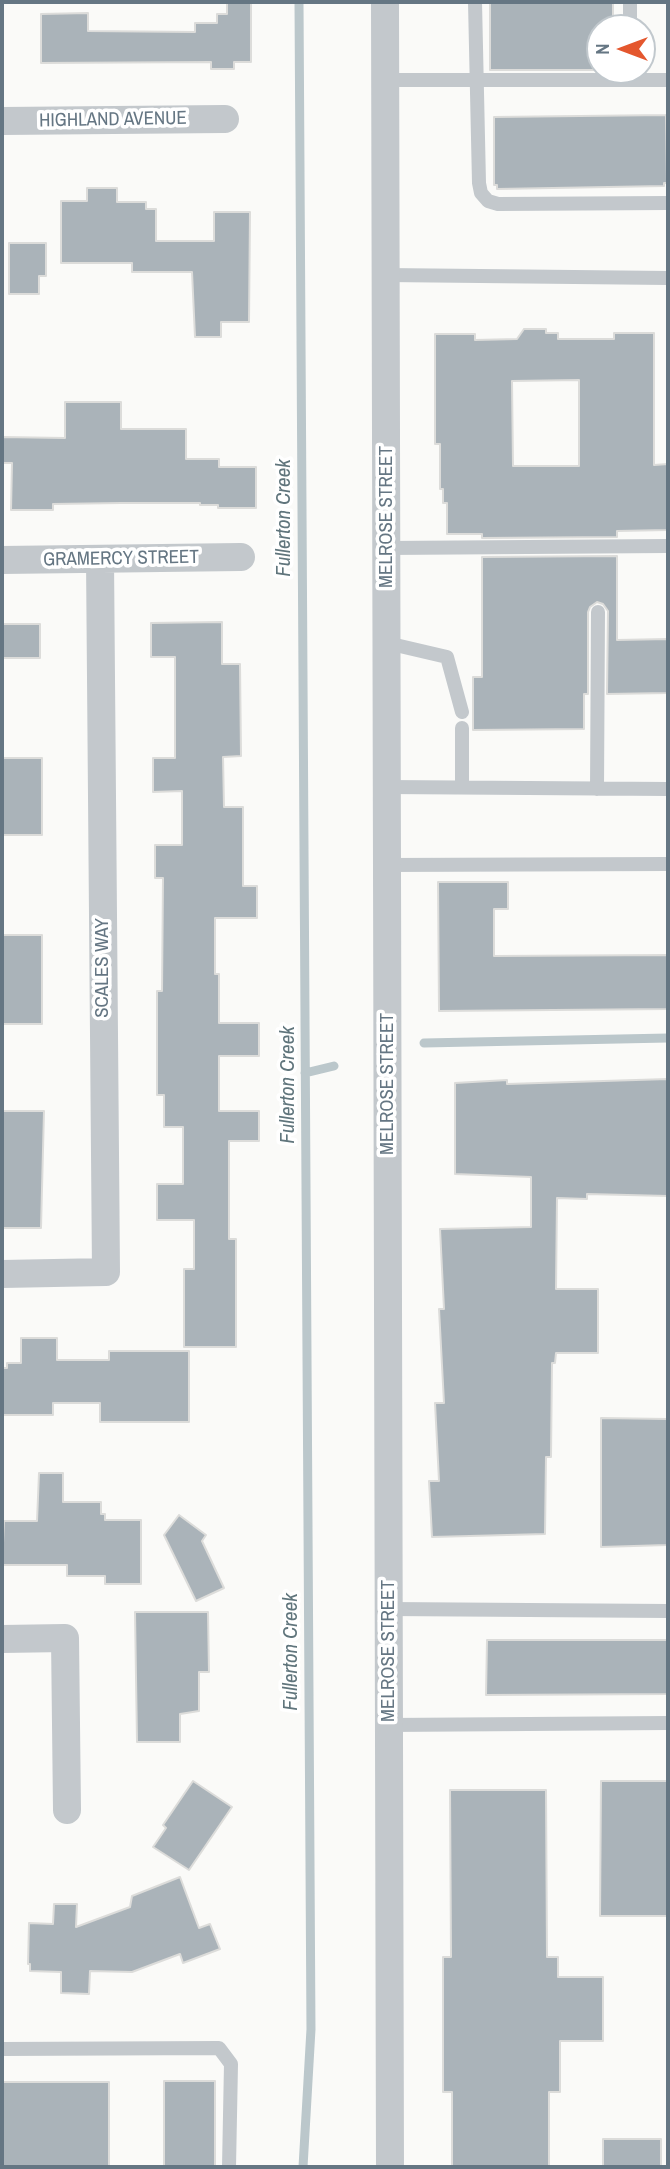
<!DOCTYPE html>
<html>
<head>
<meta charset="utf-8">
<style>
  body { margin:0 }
  #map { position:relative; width:670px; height:2169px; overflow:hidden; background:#fafaf8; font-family:"Archivo Narrow",sans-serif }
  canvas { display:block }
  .frame { position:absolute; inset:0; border:4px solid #657683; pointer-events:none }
  .north { position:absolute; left:586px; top:14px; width:70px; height:70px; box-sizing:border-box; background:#fff; border:2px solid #c1c8cd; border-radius:50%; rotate:270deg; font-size:19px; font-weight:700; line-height:28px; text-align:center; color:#657683 }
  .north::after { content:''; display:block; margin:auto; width:24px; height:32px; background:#e4572e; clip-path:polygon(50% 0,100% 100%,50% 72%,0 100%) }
</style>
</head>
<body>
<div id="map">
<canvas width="670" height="2169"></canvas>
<div class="frame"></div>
<div class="north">N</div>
</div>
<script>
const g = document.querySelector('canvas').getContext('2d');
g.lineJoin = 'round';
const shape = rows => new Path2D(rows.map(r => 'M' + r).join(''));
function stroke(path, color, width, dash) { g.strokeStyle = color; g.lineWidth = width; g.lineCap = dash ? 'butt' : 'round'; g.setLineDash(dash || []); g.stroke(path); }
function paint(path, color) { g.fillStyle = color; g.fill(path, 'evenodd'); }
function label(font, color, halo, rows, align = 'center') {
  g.font = font + ' "Archivo Narrow",sans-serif'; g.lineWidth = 7; g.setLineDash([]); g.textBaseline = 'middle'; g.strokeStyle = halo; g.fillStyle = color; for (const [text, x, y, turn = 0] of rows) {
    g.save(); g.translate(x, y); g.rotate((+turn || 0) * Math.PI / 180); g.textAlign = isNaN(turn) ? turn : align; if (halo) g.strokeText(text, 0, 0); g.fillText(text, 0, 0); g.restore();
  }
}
stroke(shape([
  [299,2,311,2029,303,2167],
  [424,1043,668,1038],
  [305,1073,334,1066]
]), '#bbc7cb', 9);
const building = shape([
  [227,2,251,2,251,62,234,62,234,69,211,69,211,62,41,63,41,14,88,13,88,31,195,32,195,23,217,23,217,14,227,14,227,2],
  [490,2,613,2,613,28,600,28,600,70,613,70,490,70,490,2],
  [666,115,667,183,664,183,664,186,497,189,497,185,494,185,494,117,666,115],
  [87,188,117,188,117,202,146,202,146,209,156,209,156,241,214,241,214,212,250,212,249,322,221,322,221,337,195,337,192,272,132,272,132,263,61,263,61,201,87,201,87,188],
  [9,243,46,243,46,276,39,276,39,294,9,294,9,243],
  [524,329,546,329,546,333,558,333,558,339,614,339,614,333,654,333,654,465,668,464,668,530,617,531,617,537,482,538,482,534,447,534,447,503,443,503,443,489,440,489,440,444,435,444,435,334,475,334,475,340,517,339,524,329],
  [579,380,579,466,513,466,512,381,579,380],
  [65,402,121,402,121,429,186,429,186,459,219,459,219,467,256,467,256,508,218,508,218,505,200,505,200,503,121,503,53,504,53,510,11,510,12,463,2,463,2,437,65,438,65,402],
  [617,556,617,640,668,639,668,693,607,694,608,611,603,604,597,602,590,607,588,612,588,694,584,694,584,729,473,730,473,677,482,677,482,557,617,556],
  [222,622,222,664,240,664,241,756,223,757,224,807,243,807,243,886,257,886,257,918,215,918,215,974,219,974,219,1023,259,1023,259,1056,219,1056,219,1111,259,1111,259,1141,229,1141,229,1239,236,1239,236,1347,184,1347,184,1269,194,1269,194,1220,157,1220,157,1184,183,1184,183,1127,164,1127,164,1095,157,1095,157,991,162,991,163,878,155,878,155,845,182,845,182,791,153,792,153,758,175,758,175,657,151,657,151,623,222,622],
  [2,624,40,624,40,658,2,658,2,624],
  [2,758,42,758,42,835,2,835,2,758],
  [438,882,508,882,508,909,494,909,494,956,668,955,668,1009,439,1011,438,882],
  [2,935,42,935,42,1024,2,1024,2,935],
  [668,1079,668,1196,587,1194,587,1199,557,1198,556,1289,598,1289,598,1353,556,1353,555,1363,552,1363,551,1457,546,1457,545,1534,432,1537,429,1481,439,1481,435,1403,444,1403,439,1309,444,1309,440,1229,531,1227,531,1177,455,1174,455,1083,507,1080,507,1084,668,1079],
  [2,1111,44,1111,41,1228,2,1228,2,1111],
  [21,1338,57,1338,57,1360,109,1360,109,1351,189,1351,189,1422,100,1422,100,1403,53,1403,53,1415,2,1415,2,1368,7,1368,7,1363,21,1363,21,1338],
  [601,1418,667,1419,667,1545,601,1547,601,1418],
  [39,1473,63,1473,63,1502,101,1502,101,1514,105,1514,105,1520,141,1520,141,1584,105,1584,105,1576,67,1576,67,1565,2,1565,4,1521,37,1521,39,1473],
  [179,1515,206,1535,202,1541,224,1588,196,1601,164,1535,179,1515],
  [135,1612,208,1612,209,1672,199,1672,199,1711,180,1714,180,1742,137,1742,135,1612],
  [487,1640,668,1640,668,1694,486,1695,487,1640],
  [193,1781,232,1807,189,1870,153,1847,166,1828,163,1825,193,1781],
  [601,1781,667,1781,667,1916,600,1916,601,1781],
  [450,1790,546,1790,547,1957,558,1957,558,1977,603,1977,603,2041,560,2041,560,2092,549,2092,549,2167,452,2167,452,2092,443,2092,443,1957,451,1957,450,1790],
  [180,1877,199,1928,210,1924,220,1949,183,1963,180,1954,132,1972,90,1971,89,1994,61,1993,61,1972,30,1971,30,1964,28,1964,29,1923,53,1924,54,1904,77,1904,76,1927,130,1907,132,1896,180,1877],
  [164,2081,215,2081,215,2167,164,2167,164,2081],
  [2,2082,109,2082,109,2167,2,2167,2,2082],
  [603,2139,661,2139,661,2167,603,2167,603,2139]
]);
paint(building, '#aab3b9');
stroke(building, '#dcdcda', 2);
stroke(shape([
  [475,2,479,183,481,193,488,201,498,204,668,203],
  [630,2,630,28],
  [385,80,668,80],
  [386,275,668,278],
  [387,548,668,546],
  [387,643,447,657,462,712],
  [462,728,462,787],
  [387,787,668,789],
  [597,789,598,612],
  [387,865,668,864],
  [389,1609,668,1611],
  [389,1725,668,1723],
  [2,2049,219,2048,231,2064,229,2167]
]), '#c3c8cc', 14);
stroke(shape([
  [385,2,390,2167],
  [2,121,225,119],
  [2,560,241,557],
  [2,1274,106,1272,100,559],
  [2,1639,65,1638,67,1810]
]), '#c3c8cc', 28);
label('19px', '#657683', '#fff', [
  ["HIGHLAND AVENUE",113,120,-1],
  ["MELROSE STREET",387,517,-90],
  ["GRAMERCY STREET",121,559,-1],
  ["SCALES WAY",103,968,-90],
  ["MELROSE STREET",388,1084,-90],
  ["MELROSE STREET",389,1651,-90]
]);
label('italic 21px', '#60757c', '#fff', [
  ["Fullerton Creek",284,518,-90],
  ["Fullerton Creek",288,1085,-90],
  ["Fullerton Creek",291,1652,-90]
]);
</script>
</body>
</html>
